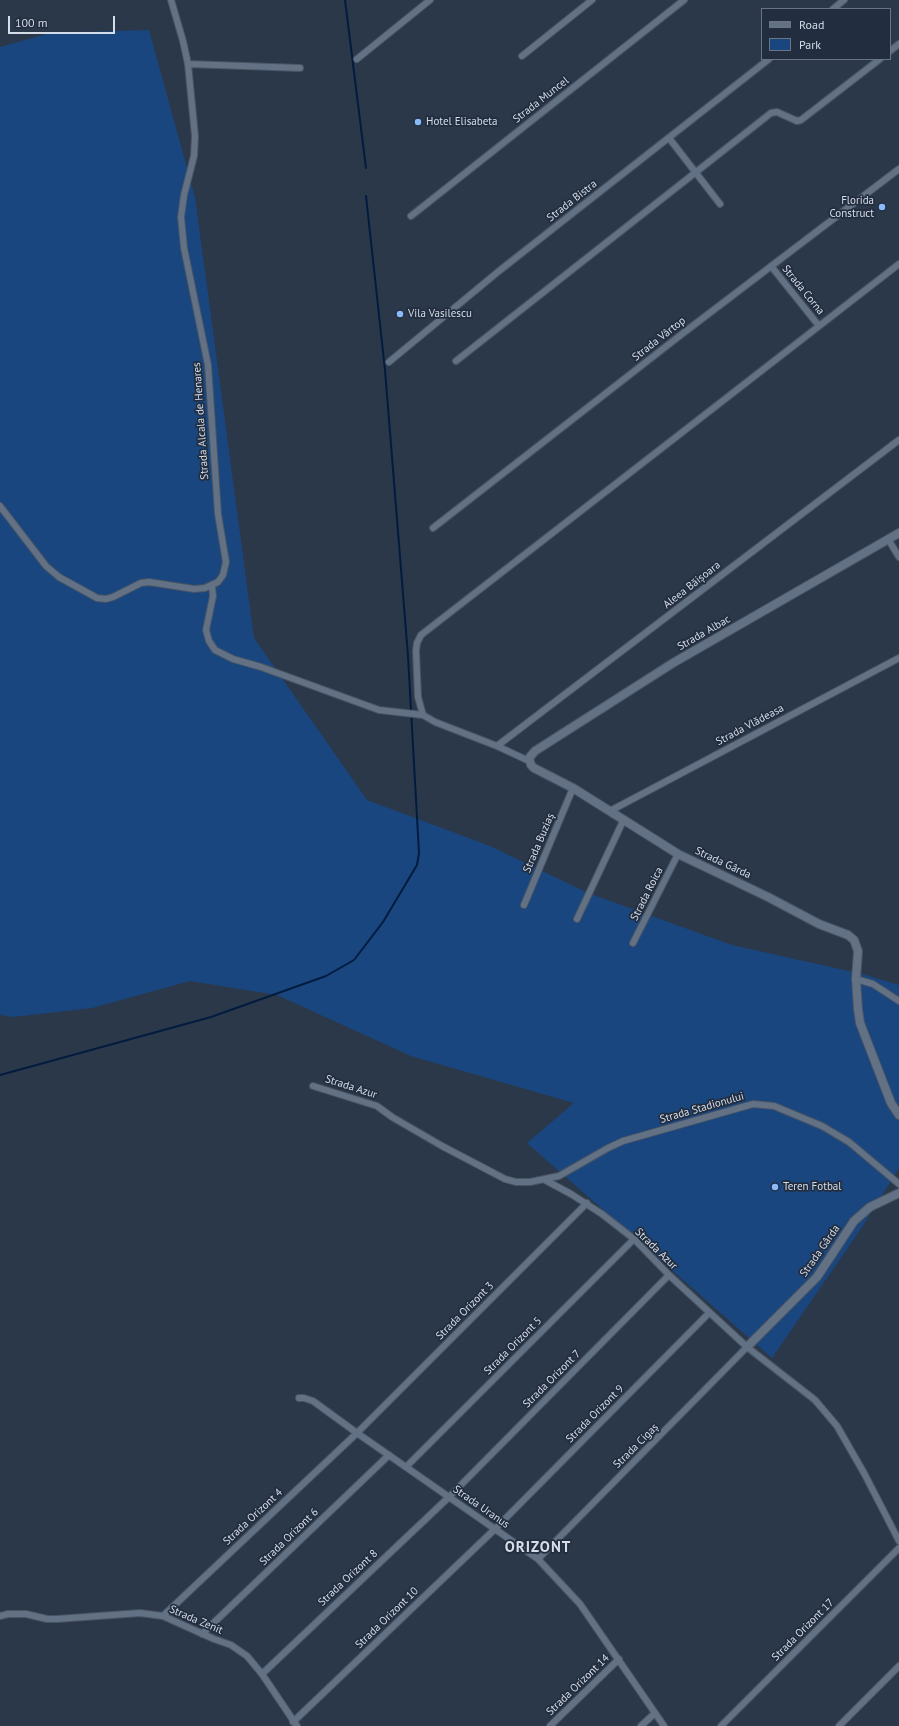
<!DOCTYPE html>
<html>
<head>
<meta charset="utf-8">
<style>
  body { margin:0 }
  #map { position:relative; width:899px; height:1726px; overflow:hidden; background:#2b3849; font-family:"PT Sans",sans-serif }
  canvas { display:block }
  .legend { position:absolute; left:761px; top:8px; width:130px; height:52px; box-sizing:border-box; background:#222e3f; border:1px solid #6a7483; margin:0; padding:5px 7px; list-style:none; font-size:12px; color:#d5dde9 }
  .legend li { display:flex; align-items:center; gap:8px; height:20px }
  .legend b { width:20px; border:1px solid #6a7483 }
  .scale { position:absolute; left:8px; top:16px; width:107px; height:18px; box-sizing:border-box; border:2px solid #d5dde9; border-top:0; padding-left:5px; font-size:12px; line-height:14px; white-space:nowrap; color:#d5dde9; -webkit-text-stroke:3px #222e3f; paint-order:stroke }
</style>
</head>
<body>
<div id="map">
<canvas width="899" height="1726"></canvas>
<ul class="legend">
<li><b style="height:5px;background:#637185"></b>Road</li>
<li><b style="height:11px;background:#1a467f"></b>Park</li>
</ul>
<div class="scale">100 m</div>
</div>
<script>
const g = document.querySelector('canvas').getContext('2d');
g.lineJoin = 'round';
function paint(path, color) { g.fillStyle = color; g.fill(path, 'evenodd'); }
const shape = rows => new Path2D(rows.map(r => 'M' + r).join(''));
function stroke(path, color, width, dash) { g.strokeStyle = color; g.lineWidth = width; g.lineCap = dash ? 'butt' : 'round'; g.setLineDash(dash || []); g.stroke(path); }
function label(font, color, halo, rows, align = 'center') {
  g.font = font + ' "PT Sans",sans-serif'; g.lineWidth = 3.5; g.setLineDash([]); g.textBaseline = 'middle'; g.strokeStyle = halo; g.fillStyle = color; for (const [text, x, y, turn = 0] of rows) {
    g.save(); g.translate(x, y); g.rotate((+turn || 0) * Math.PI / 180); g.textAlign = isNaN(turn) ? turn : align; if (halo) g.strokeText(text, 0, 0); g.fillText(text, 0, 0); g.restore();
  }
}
paint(shape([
  [149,30,195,197,254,638,367,800,490,846,588,893,732,945,862,974,899,985,899,1168,864,1224,772,1358,527,1143,574,1103,411,1056,277,995,190,981,92,1008,13,1017,0,1015,0,47,50,33]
]), '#1a467f');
stroke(shape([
  [345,0,366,168],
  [0,1075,211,1017,326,976,354,960,383,922,417,865,419,853,408,656,385,370,366,196]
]), '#021c3f', 2);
const minor = shape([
  [833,9,844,0],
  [890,51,899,44],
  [522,56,592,0],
  [357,59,430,0],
  [188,64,300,68],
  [669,138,720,204],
  [411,216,684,0],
  [771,266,819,326],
  [456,361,771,113,777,112,797,121,801,120,880,59],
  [389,362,499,271,769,59],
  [0,506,46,566,59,577,97,598,106,599,113,597,141,583,149,582,194,589,205,588,218,582,223,575,226,562,218,514,208,365,184,248,181,217,184,195,194,156,195,136,188,64,183,41,171,0],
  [433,528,682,334,899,169],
  [888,539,899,557],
  [212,586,213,596,206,630,209,641,215,650,233,659,261,667,379,710,423,715],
  [423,715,418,697,416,651,417,643,421,635,899,264],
  [423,715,435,722,497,746,529,761],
  [497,746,899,440],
  [610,811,899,658],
  [524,905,573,788],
  [577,919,624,819],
  [633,943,678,854],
  [856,979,873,984,899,1001],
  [313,1086,377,1106,392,1117,442,1146,505,1179,516,1182,530,1182,559,1176,608,1148,623,1141,753,1104,774,1106,822,1126,849,1142,899,1184],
  [545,1180,571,1194,602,1214,634,1239,669,1275,747,1347,815,1400,837,1426,864,1473,899,1541],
  [299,1398,304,1398,313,1401,357,1433,538,1559,580,1604,664,1726],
  [406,1467,634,1239],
  [538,1559,747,1347],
  [0,1616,8,1614,26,1614,47,1619,57,1619,140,1613,163,1616,214,1639,231,1645,247,1656,262,1674,297,1726],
  [163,1616,357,1433,587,1203],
  [202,1634,389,1455],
  [262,1674,449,1497,669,1275],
  [293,1722,495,1529,709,1313],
  [550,1726,619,1659],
  [641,1726,655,1713],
  [721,1726,899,1548],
  [839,1726,899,1666]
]);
const tertiary = shape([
  [899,533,673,663,535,751,529,758,531,765,534,768,573,788,678,854,768,897,819,924,848,935,854,940,858,951,856,979,858,1009,860,1023,891,1103,899,1115],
  [747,1347,817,1277,854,1221,870,1207,899,1193]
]);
stroke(minor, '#495463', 8);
stroke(tertiary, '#495463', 10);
stroke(minor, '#637185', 6);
stroke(tertiary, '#637185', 8);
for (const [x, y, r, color] of [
  [418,122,4,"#8abafc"],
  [882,207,4,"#8abafc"],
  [400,314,4,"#8abafc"],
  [775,1187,4,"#8abafc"]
]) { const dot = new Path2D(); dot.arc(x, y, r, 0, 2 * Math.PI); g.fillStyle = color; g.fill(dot); stroke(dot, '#222e3f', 1.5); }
label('11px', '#d5dde9', '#222e3f', [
  ["Strada Muncel",541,100,-38],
  ["Strada Bistra",572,201,-38],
  ["Strada Corna",803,290,51],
  ["Strada Vârtop",659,339,-38],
  ["Strada Alcala de Henares",201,421,-94],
  ["Aleea Băișoara",692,585,-38],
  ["Strada Albac",704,633,-30],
  ["Strada Vlădeasa",750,725,-28],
  ["Strada Buziaș",539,843,-67],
  ["Strada Gârda",723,863,25],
  ["Strada Roica",647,894,-63],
  ["Strada Azur",351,1087,18],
  ["Strada Stadionului",702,1108,-16],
  ["Strada Azur",656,1249,44],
  ["Strada Gârda",820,1251,-55],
  ["Strada Orizont 3",465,1311,-45],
  ["Strada Orizont 5",513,1346,-45],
  ["Strada Orizont 7",552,1379,-45],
  ["Strada Orizont 9",595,1414,-45],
  ["Strada Cigaș",636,1446,-45],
  ["Strada Uranus",481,1507,35],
  ["Strada Orizont 4",253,1517,-43],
  ["Strada Orizont 6",289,1537,-44],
  ["Strada Orizont 8",348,1578,-43],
  ["Strada Orizont 10",387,1618,-44],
  ["Strada Zenit",196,1620,23],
  ["Strada Orizont 17",803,1630,-45],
  ["Strada Orizont 14",578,1685,-44]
]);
label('11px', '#d5dde9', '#222e3f', [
  ["Hotel Elisabeta",426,122],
  ["Florida",874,201,"right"],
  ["Construct",874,214,"right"],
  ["Vila Vasilescu",408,314],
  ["Teren Fotbal",783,1187]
], 'left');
g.letterSpacing = '1px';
label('bold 15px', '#d5dde9', '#222e3f', [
  ["ORIZONT",538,1548]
]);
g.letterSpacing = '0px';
</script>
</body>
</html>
